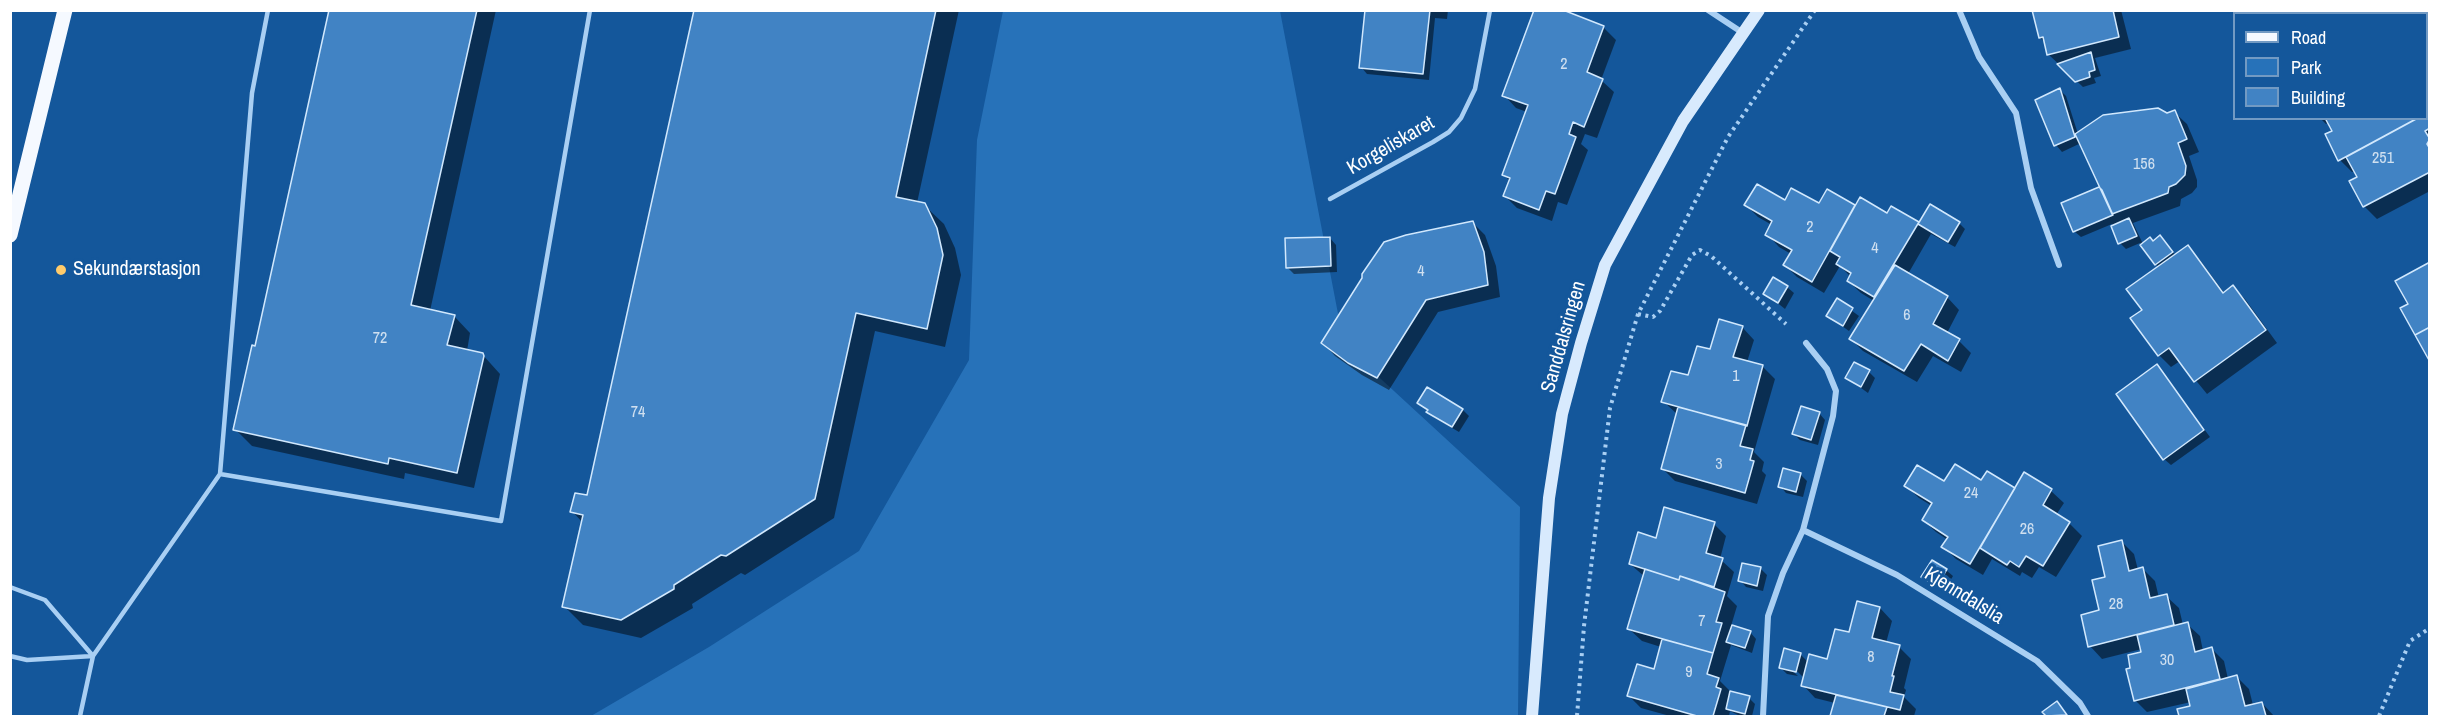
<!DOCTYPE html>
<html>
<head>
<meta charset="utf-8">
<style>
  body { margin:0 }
  #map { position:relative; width:2440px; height:727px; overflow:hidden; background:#14579b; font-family:"Archivo Narrow",sans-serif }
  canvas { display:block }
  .frame { position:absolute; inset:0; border:12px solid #fff; pointer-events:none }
  .legend { position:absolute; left:2233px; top:12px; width:195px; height:108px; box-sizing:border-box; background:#14579b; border:2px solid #729ac3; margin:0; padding:8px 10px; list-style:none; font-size:18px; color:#fff }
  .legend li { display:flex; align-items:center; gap:12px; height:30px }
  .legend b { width:30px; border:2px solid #729ac3 }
</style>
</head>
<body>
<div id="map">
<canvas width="2440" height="727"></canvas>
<div class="frame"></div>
<ul class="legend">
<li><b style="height:8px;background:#f5f9ff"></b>Road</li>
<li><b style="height:16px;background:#2772b9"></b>Park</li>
<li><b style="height:16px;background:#4183c4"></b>Building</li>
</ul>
</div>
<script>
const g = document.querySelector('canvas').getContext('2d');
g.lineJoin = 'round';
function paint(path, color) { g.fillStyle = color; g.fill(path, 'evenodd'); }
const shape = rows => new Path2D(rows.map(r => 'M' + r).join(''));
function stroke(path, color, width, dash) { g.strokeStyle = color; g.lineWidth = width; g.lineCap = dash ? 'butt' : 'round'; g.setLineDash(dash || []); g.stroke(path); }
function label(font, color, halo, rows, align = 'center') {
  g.font = font + ' "Archivo Narrow",sans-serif'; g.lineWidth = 6; g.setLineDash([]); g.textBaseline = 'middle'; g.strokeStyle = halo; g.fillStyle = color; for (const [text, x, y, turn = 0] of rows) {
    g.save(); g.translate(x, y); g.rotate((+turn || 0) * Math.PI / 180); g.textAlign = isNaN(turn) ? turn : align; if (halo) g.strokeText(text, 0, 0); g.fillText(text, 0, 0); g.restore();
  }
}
paint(shape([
  [1003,11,1280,11,1344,345,1520,507,1518,716,591,716,709,647,859,551,969,360,977,140]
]), '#2772b9');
paint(shape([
  [330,10,496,10,430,311,454,316,470,333,467,351,482,354,500,374,474,488,405,473,404,479,252,446,235,429,256,347],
  [695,10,959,10,917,203,924,205,944,224,955,248,961,275,945,347,875,331,834,518,745,575,741,573,692,604,693,608,641,638,583,625,564,606,582,522,572,511,588,496],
  [1367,10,1448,10,1447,19,1435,18,1429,80,1367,74,1361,67],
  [1559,10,1604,28,1616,40,1601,80,1614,92,1597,138,1585,134,1581,144,1588,150,1567,205,1558,202,1552,221,1517,208,1505,196,1510,181,1503,174,1527,112,1516,108,1504,95],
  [2034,10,2121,10,2131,49,2095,58,2101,76,2094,78,2096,83,2083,87,2048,54,2046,43,2040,38],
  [2247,10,2353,10,2355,14,2248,14],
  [2060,90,2066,96,2078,134,2103,116,2132,111,2134,113,2167,115,2174,112,2187,124,2199,152,2189,156,2197,180,2197,187,2192,193,2181,199,2180,206,2133,223,2143,244,2166,243,2176,256,2188,247,2200,260,2225,294,2233,287,2245,299,2277,343,2207,394,2180,361,2171,367,2159,355,2159,268,2140,243,2126,249,2120,243,2112,224,2081,237,2074,231,2101,188,2081,143,2062,152,2056,145,2037,100],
  [2428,112,2430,191,2377,219,2364,206,2351,182,2359,178,2355,171,2352,172,2340,160,2334,131,2329,122,2326,124,2320,118,2426,118],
  [1828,191,1856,207,1920,225,1959,223,1965,229,1955,247,1931,234,1908,274,1947,297,1959,310,1947,333,1959,341,1971,353,1961,372,1933,356,1917,382,1863,351,1851,339,1874,301,1861,293,1848,281,1851,277,1840,266,1824,293,1797,277,1785,265,1791,254,1779,247,1767,234,1772,225,1758,217,1746,205,1785,202,1819,205],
  [1472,222,1485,235,1496,266,1500,297,1438,312,1389,390,1362,375,1335,356,1323,343],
  [1330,238,1336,245,1337,272,1294,274,1288,268],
  [1787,287,1794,293,1785,309,1765,293],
  [1837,300,1859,316,1849,331,1828,316],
  [1742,327,1754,340,1747,362,1763,367,1775,379,1754,452,1764,462,1762,471,1766,475,1757,504,1675,481,1662,468,1678,415,1663,401,1689,377,1711,351],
  [2157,366,2210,437,2171,465,2164,459],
  [1869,372,1875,378,1868,393,1847,378],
  [1427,389,1463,410,1469,416,1459,432,1435,418,1419,403],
  [1819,413,1825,420,1818,445,1800,440,1794,434],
  [2025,474,2051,491,2064,503,2056,515,2069,523,2082,536,2056,577,2039,567,2032,578,2022,572,2020,576,1992,559,1983,575,1956,559,1943,546,1948,540,1936,532,1923,520,1932,506,1919,498,1906,486,1982,483,2015,490],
  [1801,475,1807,481,1803,497,1786,493,1780,486],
  [1714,524,1726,536,1720,559,1734,572,1727,596,1737,606,1731,626,1750,632,1756,639,1752,653,1731,645,1720,681,1731,692,1749,698,1755,704,1752,716,1740,716,1730,711,1729,716,1670,716,1641,708,1629,696,1655,671,1661,647,1642,641,1629,629,1645,577,1630,564,1657,540],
  [2121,541,2134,554,2138,570,2143,569,2155,581,2159,598,2166,596,2179,608,2183,625,2187,624,2200,636,2203,651,2212,649,2224,661,2228,679,2237,677,2249,689,2253,705,2262,703,2274,716,2181,716,2179,710,2192,707,2191,702,2147,712,2135,700,2132,669,2142,653,2142,649,2102,659,2090,646,2101,611,2107,578],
  [1743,565,1761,569,1767,575,1763,591,1746,587,1740,580],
  [1946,570,1953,576,1944,592,1923,577],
  [1880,608,1892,621,1886,643,1899,647,1911,659,1904,688,1906,690,1904,697,1916,709,1914,716,1832,716,1835,703,1815,698,1803,685,1804,678,1791,665,1789,668,1798,676,1787,674,1780,667,1800,654,1809,663,1828,661,1850,634],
  [2057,703,2063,709,2068,716,2047,716,2044,712]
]), '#0007');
const building = shape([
  [329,10,477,10,411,305,455,315,447,345,483,353,484,356,457,473,389,458,388,464,233,430,252,345,255,346,329,10],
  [694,10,936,10,896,197,925,203,937,228,943,255,927,329,856,313,815,499,726,556,721,555,674,585,674,589,621,620,562,607,583,515,570,512,575,493,587,495,694,10],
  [1365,10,1430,10,1423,74,1359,68,1365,10],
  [1534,10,1563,10,1604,26,1587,72,1603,79,1584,127,1573,122,1569,134,1576,137,1555,194,1546,191,1539,210,1503,196,1510,178,1502,175,1528,105,1502,96,1534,10],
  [2032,10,2113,10,2119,37,2047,55,2043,37,2039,38,2032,10],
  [2278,10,2343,10,2345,14,2272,14,2278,10],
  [2091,52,2095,70,2089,72,2090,77,2075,82,2057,64,2091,52],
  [2060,88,2075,137,2054,146,2035,100,2060,88],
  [2158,108,2167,113,2175,110,2187,139,2178,143,2186,166,2185,175,2176,184,2169,187,2168,193,2112,214,2075,134,2103,115,2158,108],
  [2428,110,2430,128,2425,131,2430,139,2427,144,2430,149,2430,172,2363,207,2349,181,2357,177,2346,157,2418,118,2426,118,2428,110],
  [2325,118,2413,118,2414,120,2338,161,2325,134,2332,131,2325,118],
  [1757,184,1785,200,1791,188,1819,203,1827,189,1855,205,1812,282,1783,265,1792,250,1765,235,1772,221,1744,205,1757,184],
  [2099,187,2102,190,2113,215,2073,232,2061,203,2099,187],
  [1860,197,1887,213,1891,206,1919,222,1874,297,1847,281,1851,273,1836,264,1840,257,1830,251,1860,197],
  [1930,204,1960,222,1948,242,1918,224,1930,204],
  [2129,218,2137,236,2118,244,2111,226,2129,218],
  [1473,221,1484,252,1488,285,1426,300,1377,378,1348,363,1321,343,1362,278,1362,274,1384,242,1406,235,1473,221],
  [2160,235,2173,252,2155,265,2140,245,2150,237,2153,241,2160,235],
  [1330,237,1331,266,1286,268,1285,238,1330,237],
  [2188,245,2223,293,2233,285,2266,330,2194,382,2169,348,2158,356,2130,318,2142,310,2126,289,2188,245],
  [2430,262,2430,327,2415,335,2400,308,2408,304,2395,281,2430,262],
  [1895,265,1948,296,1933,324,1960,339,1948,361,1921,344,1904,371,1849,339,1895,265],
  [1773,277,1788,286,1778,303,1763,294,1773,277],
  [1837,298,1853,308,1843,326,1826,316,1837,298],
  [1719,319,1743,326,1733,357,1763,365,1747,426,1661,402,1671,371,1688,375,1697,346,1710,349,1719,319],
  [2430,327,2430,362,2415,335,2430,327],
  [1854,362,1870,370,1861,387,1845,378,1854,362],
  [2157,364,2204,430,2163,460,2116,394,2157,364],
  [1427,387,1463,409,1452,427,1426,412,1428,410,1417,403,1427,387],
  [1801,406,1820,412,1811,440,1792,434,1801,406],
  [1678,407,1746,425,1740,446,1753,449,1750,460,1754,461,1745,493,1661,469,1678,407],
  [1955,464,1981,480,1987,471,2015,488,1970,564,1941,547,1948,537,1922,520,1932,503,1904,486,1917,465,1944,481,1955,464],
  [1783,468,1801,473,1796,492,1778,487,1783,468],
  [2024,472,2052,489,2043,505,2070,522,2043,566,2026,556,2019,567,2010,561,2007,565,1980,548,2024,472],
  [1664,507,1715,522,1706,553,1723,558,1714,587,1680,576,1679,580,1629,564,1638,532,1656,538,1664,507],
  [2122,540,2129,571,2143,567,2150,598,2167,594,2174,625,2088,647,2081,615,2099,610,2092,580,2105,577,2098,546,2122,540],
  [1932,560,1947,569,1937,586,1921,577,1932,560],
  [1742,563,1761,567,1757,586,1738,581,1742,563],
  [1645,569,1679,580,1680,576,1725,592,1716,622,1722,623,1713,653,1627,629,1645,569],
  [1857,601,1880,607,1872,638,1900,645,1892,676,1894,676,1890,692,1904,695,1900,710,1801,686,1809,654,1827,659,1835,629,1849,632,1857,601],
  [2188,622,2195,652,2212,647,2220,679,2134,701,2126,669,2130,668,2128,655,2141,652,2137,635,2188,622],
  [1732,625,1751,631,1745,648,1726,642,1732,625],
  [1662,639,1713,653,1707,674,1719,678,1716,687,1721,689,1713,716,1697,716,1627,696,1637,664,1654,669,1662,639],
  [1784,648,1801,653,1796,672,1779,668,1784,648],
  [2237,675,2245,706,2262,702,2266,716,2179,716,2177,709,2190,706,2186,689,2237,675],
  [1730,691,1750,696,1745,714,1726,709,1730,691],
  [1836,695,1887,707,1884,716,1830,716,1836,695],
  [2057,701,2067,715,2046,716,2042,712,2057,701]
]);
paint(building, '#4183c4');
stroke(building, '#d1e8fd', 1.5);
stroke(shape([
  [2416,10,2417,14],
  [2426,30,2430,35],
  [1638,314,1653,317,1660,311,1692,255,1700,250,1711,256,1786,324],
  [1577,716,1584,626,1610,408,1638,314,1728,137,1815,10],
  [2379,716,2410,641,2430,628]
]), '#a9cff3', 4, [3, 4.5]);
stroke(shape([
  [1330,199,1433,142,1449,132,1461,118,1475,89,1490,10],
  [220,474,501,521,590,10],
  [10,587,45,600,93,656],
  [10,656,27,660,93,656],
  [80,716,93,656,220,474,252,93,268,10]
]), '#a9cff3', 4.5);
stroke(shape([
  [1708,10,1743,33],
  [1959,10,1979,57,2016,113,2031,188,2059,265],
  [1803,530,1897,575,2037,661,2080,703,2088,716],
  [1763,716,1768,616,1783,573,1803,530,1833,416,1836,391,1827,369,1806,343]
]), '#a9cff3', 6);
stroke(shape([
  [1532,716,1549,498,1562,414,1581,343,1605,265,1683,121,1759,10]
]), '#d8eafd', 12);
stroke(shape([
  [10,235,65,10]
]), '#f5f9ff', 15);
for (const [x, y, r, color] of [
  [61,270,6,"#ffcb6b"]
]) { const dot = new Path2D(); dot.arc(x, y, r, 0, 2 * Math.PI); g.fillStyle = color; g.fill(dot); stroke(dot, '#14579b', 2); }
label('16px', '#d0e0f0', null, [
  ["2",1564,65],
  ["251",2383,159],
  ["156",2144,165],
  ["2",1810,228],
  ["4",1875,249],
  ["4",1421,272],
  ["6",1907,316],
  ["72",380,339],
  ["1",1736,377],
  ["74",638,413],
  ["3",1719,465],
  ["24",1971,494],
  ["26",2027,530],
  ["28",2116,605],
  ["7",1702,622],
  ["8",1871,658],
  ["30",2167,661],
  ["9",1689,673]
]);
label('20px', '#fff', '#14579b', [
  ["Korgeliskaret",1391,146,-30],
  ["Sanddalsringen",1564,337,-74],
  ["Kjenndalslia",1964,596,32]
]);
label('20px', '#fff', '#14579b', [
  ["Sekundærstasjon",73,270]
], 'left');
</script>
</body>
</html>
